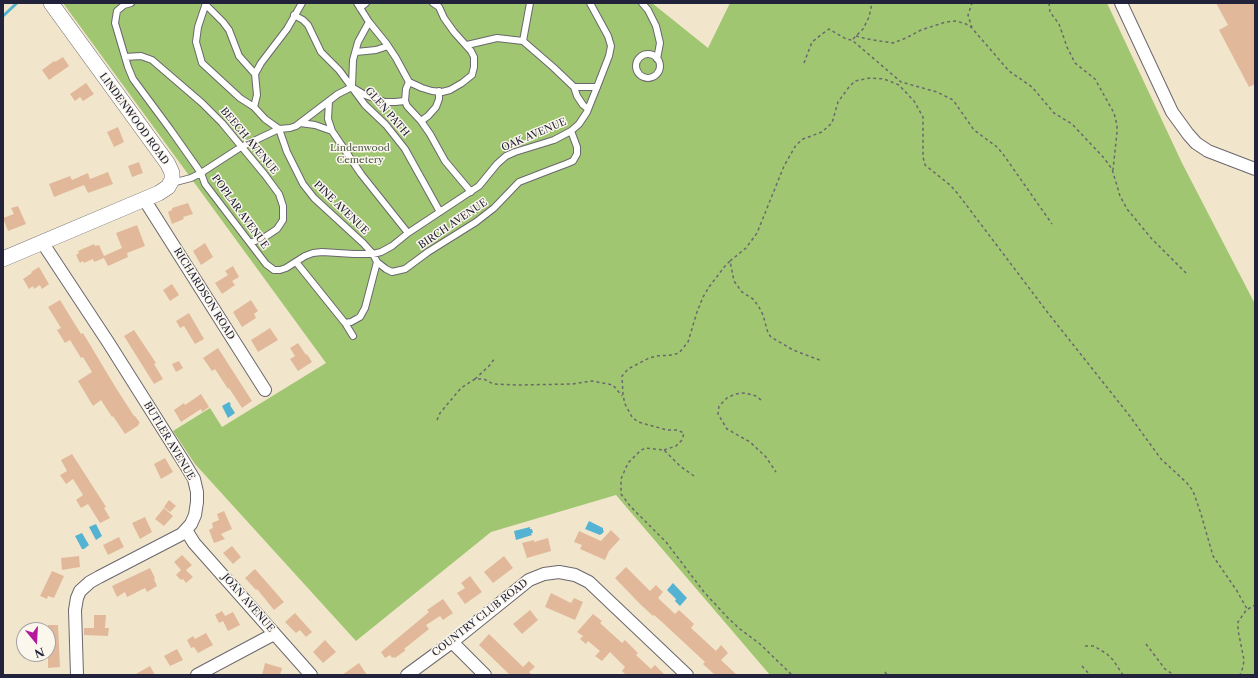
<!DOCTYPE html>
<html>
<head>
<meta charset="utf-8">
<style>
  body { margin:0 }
  #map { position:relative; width:1258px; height:678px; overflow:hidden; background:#f1e6cb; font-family:"Libre Caslon Text",serif }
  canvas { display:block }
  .frame { position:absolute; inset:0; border:4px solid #22223b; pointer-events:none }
  .north { position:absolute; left:16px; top:622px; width:40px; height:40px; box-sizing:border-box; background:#fbf7ec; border:1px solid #a4a2a5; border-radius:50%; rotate:162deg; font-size:11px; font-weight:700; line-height:16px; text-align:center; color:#22223b }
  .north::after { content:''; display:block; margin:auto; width:14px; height:18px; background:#b5179e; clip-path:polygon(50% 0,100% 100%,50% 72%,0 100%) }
</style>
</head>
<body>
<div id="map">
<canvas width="1258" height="678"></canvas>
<div class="frame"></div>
<div class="north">N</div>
</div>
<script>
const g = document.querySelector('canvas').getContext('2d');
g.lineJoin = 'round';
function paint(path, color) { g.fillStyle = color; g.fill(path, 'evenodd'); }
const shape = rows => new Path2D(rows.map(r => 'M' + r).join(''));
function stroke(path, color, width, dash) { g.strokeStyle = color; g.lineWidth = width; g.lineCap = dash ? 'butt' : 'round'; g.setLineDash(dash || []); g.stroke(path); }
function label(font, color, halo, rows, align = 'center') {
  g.font = font + ' "Libre Caslon Text",serif'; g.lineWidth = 3; g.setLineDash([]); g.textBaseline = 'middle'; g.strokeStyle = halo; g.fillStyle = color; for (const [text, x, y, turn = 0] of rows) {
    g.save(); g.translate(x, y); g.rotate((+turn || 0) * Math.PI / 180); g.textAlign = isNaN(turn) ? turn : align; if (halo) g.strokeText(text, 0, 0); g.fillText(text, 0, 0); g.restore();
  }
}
paint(shape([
  [63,3,652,3,708,48,730,3,1107,3,1182,163,1255,304,1255,675,770,675,616,495,491,532,356,641,195,464,173,431,210,408,222,427,326,363]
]), '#a0c671');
paint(shape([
  [229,402,231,404,230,405,235,413,228,418,222,406],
  [589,521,603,528,603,530,604,531,602,534,601,534,600,535,585,529],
  [96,524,102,536,96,540,89,527],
  [530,527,530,529,532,529,533,533,531,533,532,535,516,540,514,531],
  [82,533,89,545,84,549,82,549,75,536],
  [673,583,687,598,680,606,675,601,676,599,667,590]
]), '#54b3d2');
stroke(shape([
  [3,16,17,3]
]), '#54b3d2', 3);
paint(shape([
  [1216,3,1255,3,1255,84,1249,87,1219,30,1228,25],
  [63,57,69,66,49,80,42,70,54,61,55,62],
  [86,83,94,94,83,101,80,97,75,101,70,94],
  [118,127,124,142,114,147,107,132],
  [139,162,143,173,132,177,128,166],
  [108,172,113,184,88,193,84,185,54,197,49,184,70,176,72,180,88,173,90,179],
  [188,203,193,214,183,217,184,219,172,224,168,212,172,210,172,208],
  [18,206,26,224,8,231,3,218,14,214,11,208],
  [137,225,145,246,127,253,128,257,108,266,104,258,94,262,93,259,84,263,83,261,80,263,76,255,79,253,78,251,94,244,95,246,99,245,104,256,122,248,116,233],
  [205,243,213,257,201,265,193,251],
  [233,266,239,277,232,281,235,285,222,294,215,283,228,275,225,271],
  [39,267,49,284,42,289,40,285,34,289,33,286,29,289,23,279,32,273,31,272],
  [172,284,179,295,170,301,163,290],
  [60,300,81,334,83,333,116,388,134,416,135,416,140,423,138,424,139,425,125,434,113,416,112,417,101,400,93,406,78,381,92,372,83,357,81,358,70,340,65,343,57,330,61,328,48,307],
  [251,300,258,311,254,314,256,318,242,327,233,312],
  [189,313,204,339,195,344,184,326,180,328,176,321],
  [270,328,278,340,258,352,251,340],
  [134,330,156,363,154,364,163,379,154,384,124,336],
  [298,343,306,355,307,354,312,362,298,371,290,359,295,356,290,348],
  [218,348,252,401,242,408,229,388,228,389,215,369,212,371,203,358],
  [179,361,183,368,176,372,172,364],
  [201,394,209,407,202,412,201,409,181,422,174,410,184,403,185,405],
  [72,454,106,507,104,508,110,518,100,523,88,504,81,508,76,500,83,495,73,479,66,484,60,475,67,471,61,460],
  [165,458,173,472,161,479,154,464],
  [169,500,176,506,170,512,164,507],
  [164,508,173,516,164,526,155,519],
  [224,511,232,529,221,534,225,539,214,543,209,530,213,528,212,523,219,520,217,514],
  [145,517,152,532,140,539,132,523],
  [611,530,620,539,609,551,605,560,580,549,582,545,574,542,579,531,601,541],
  [119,537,124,547,108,555,103,545],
  [548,538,551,551,527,558,522,543,534,540,534,542],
  [232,546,241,557,233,564,223,553],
  [182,555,192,565,186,570,193,577,186,583,183,579,181,580,176,575,181,570,174,562],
  [79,556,80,567,62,570,61,558],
  [504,556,513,568,493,583,484,572],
  [626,567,650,591,656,585,663,592,658,598,675,614,679,610,694,624,691,628,716,651,721,645,728,653,721,660,737,675,715,675,703,664,705,662,663,623,654,615,653,616,639,603,615,578],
  [150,568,155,578,154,579,157,586,147,592,145,588,127,597,125,592,117,597,112,586],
  [255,569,284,602,274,610,257,589,256,590,245,578],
  [52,571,64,576,54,598,48,596,47,599,40,596],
  [470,576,482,592,465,604,457,593,465,588,461,583],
  [551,593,571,603,574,598,583,602,575,620,545,607],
  [443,599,453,613,443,620,440,616,426,625,429,629,404,649,406,650,395,658,394,657,392,658,390,655,385,658,381,652,429,612,427,610],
  [530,610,538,620,522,634,513,624],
  [222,611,225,616,233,612,240,625,228,631,223,621,219,623,215,615],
  [295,613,312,632,306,637,300,630,296,633,285,622],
  [593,614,602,621,600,623,622,643,625,640,638,653,636,655,651,669,655,665,665,675,626,675,622,671,625,667,610,652,602,661,595,656,600,651,588,641,586,644,580,639,583,636,577,632],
  [94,615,106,615,105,628,109,628,108,636,84,635,84,628,94,628],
  [48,625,58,625,60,667,48,668],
  [206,633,213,645,198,653,194,647,191,648,187,640,193,636,195,639],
  [489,634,523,667,529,661,535,667,529,672,532,675,510,675,479,645],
  [325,640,336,652,323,663,313,652],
  [177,649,183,660,170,666,164,656],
  [265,663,282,668,280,675,262,675],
  [359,663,367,675,342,675],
  [150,666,155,675,134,675]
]), '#e2b89a');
const service = shape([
  [131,3,124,5,117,11,115,23,128,67,133,79,170,129,201,173,205,184,250,243,266,264,274,270,280,270,286,268,305,256,313,253,322,252,354,254,373,254,381,252,392,246,408,233,479,186,497,164,506,156,515,152,554,140,571,131,579,124,587,112,597,87,609,56,611,46,608,36,590,3],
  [206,3,198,27,196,42,202,63,240,98,254,107,265,119,279,129,287,152,303,184,314,198,363,243,373,254,377,262,365,308,360,317,351,322,345,323],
  [357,3,369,22,386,43,396,58,409,82],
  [642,3,648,10,656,26,660,43,657,59],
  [206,5,223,22,229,30,239,56,255,74,257,95,254,107],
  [360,8,366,3],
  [294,15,303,20,308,25,321,52,339,70,365,105,386,125,405,149,440,212],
  [523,41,553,67,574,87,597,87],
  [467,45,497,38,523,41,530,3],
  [356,52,376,50,388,46],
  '636 66a12 12 0 1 1 24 0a12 12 0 1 1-24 0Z',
  [125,57,141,56,152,60,202,103,222,123,265,175,279,194,283,206,283,220,277,229,265,237,250,243],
  [255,74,261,63,287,29,302,3],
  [409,82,422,88,432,91,442,92,450,90,462,83,472,75,474,67,474,57,471,51,454,32,444,18,439,7,433,3],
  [409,82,406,89,405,101,407,106,421,121,430,134,445,161,471,192],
  [352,87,353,60,358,42,369,22],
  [574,87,577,96,583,105,588,109],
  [355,89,365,95,385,102,395,102,405,101],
  [329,101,328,119,332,131,361,174,408,233],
  [421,121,428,116,436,107,439,99,439,91],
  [300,123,315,125,332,131],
  [172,183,191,178,201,173,241,147,279,129,290,128,296,126,338,94,352,87],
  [296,262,345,323,353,336],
  [377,262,386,269,392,272,405,269,428,252,476,222,494,208,519,182,550,170,566,164,573,161,577,154,577,147,571,131]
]);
const minor = shape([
  [1121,3,1172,112,1188,134,1196,143,1208,151,1255,169],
  [144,199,265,390],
  [42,242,108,342,185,464,194,479,197,492,197,502,195,515,191,524,182,534,99,577,90,582,80,591,77,598,75,610,77,675],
  [186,530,194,543,311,675],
  [452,642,485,675],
  [197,675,274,634],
  [407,675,452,642,529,580,544,574,559,572,575,575,589,582,687,675]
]);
const tertiary = shape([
  [3,259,159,193,168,187,172,180,172,173,168,164,51,3]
]);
stroke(service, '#6a676d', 8);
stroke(minor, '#6a676d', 14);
stroke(tertiary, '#6a676d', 16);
stroke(shape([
  [1049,3,1050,12,1059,24,1067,47,1075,63,1095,79,1114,113,1117,125,1117,132,1113,170],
  [972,28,968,15,972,3],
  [856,36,867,39,893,43,906,38,921,30,946,22,956,21,966,24,971,27,1009,71,1032,87,1054,113,1072,124,1104,158,1112,169,1120,196,1127,209,1151,238,1187,274],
  [853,39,863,29,869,17,872,3],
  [804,63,812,42,822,34,829,29,846,39,852,40,901,82,937,92,953,100,974,130,997,147,1003,154,1052,224],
  [730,261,746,248,757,233,784,166,796,145,803,139,822,132,832,123,838,102,849,87,855,81,870,78,884,79,899,85,914,101,923,117,923,157,925,165,950,185,958,194,1048,313,1129,415,1161,459,1187,483,1193,491,1201,514,1213,556,1237,591,1247,609,1238,622,1238,630,1244,660,1243,667,1240,675],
  [475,379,489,366,495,358],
  [761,400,756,396,745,393,735,394,727,398,719,406,718,414,727,429,750,442,766,457,776,472],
  [437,420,440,413,461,388,475,379,484,379,493,384,519,385,572,384,592,381,613,385,622,396],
  [664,450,676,446,682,440,684,433,677,430,667,430,638,422,632,417,625,404,623,395,622,376,628,369,649,358,657,356,672,355,679,353,688,342,697,312,703,297,709,287,725,266,730,261,734,281,742,292,753,299,759,307,763,315,768,333,771,337,793,350,822,361],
  [694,476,680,466,664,450,645,448,640,451,628,463,621,479,621,494,631,507,666,542,704,592,728,618,740,629,760,644,792,675],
  [1248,609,1255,605],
  [1146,644,1165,669,1174,675],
  [1085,646,1094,646,1107,654,1113,660,1123,675],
  [1082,666,1090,675],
  [885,672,887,675]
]), '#6a676d', 1.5, [3, 3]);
stroke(service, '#fff', 6);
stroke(minor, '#fff', 12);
stroke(tertiary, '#fff', 15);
label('10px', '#22223b', '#fbf7ec', [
  ["GLEN PATH",387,112,49],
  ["LINDENWOOD ROAD",134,119,54],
  ["OAK AVENUE",534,135,-23],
  ["BEECH AVENUE",249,141,50],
  ["PINE AVENUE",341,208,44],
  ["POPLAR AVENUE",240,212,54],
  ["BIRCH AVENUE",453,224,-34],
  ["RICHARDSON ROAD",204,294,58],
  ["BUTLER AVENUE",169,441,59],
  ["JOAN AVENUE",248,603,49],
  ["COUNTRY CLUB ROAD",480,618,-38]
]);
label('10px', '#4e5b4e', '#fbf7ec', [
  ["Lindenwood",360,148],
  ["Cemetery",360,160]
]);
</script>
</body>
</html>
